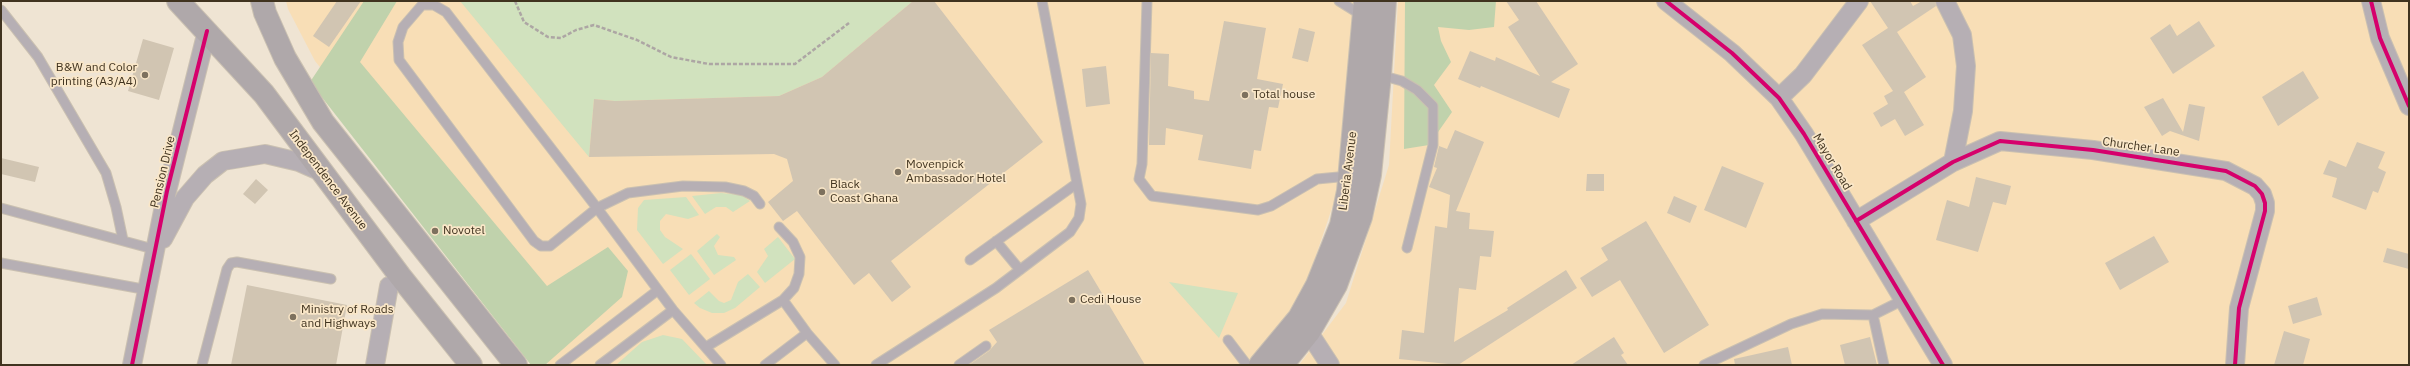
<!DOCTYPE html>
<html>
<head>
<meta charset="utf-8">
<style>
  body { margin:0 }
  #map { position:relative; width:2410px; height:366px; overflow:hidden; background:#efe4d3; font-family:"IBM Plex Sans",sans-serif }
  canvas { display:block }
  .frame { position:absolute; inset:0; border:2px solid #40331f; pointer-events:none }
</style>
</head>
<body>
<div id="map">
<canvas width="2410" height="366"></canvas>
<div class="frame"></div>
</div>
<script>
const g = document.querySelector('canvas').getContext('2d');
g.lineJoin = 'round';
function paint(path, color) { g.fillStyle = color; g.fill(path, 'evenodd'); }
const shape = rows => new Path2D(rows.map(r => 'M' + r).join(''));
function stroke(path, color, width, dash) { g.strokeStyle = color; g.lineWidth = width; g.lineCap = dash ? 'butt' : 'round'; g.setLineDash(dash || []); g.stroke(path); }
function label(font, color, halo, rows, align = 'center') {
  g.font = font + ' "IBM Plex Sans",sans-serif'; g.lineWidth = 3.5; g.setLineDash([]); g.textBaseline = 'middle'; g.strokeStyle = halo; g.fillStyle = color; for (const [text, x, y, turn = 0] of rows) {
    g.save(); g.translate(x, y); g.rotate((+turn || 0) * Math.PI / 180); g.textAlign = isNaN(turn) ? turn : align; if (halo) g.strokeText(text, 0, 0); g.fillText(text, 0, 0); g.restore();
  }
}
paint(shape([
  [286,1,1357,1,1337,193,1301,300,1247,365,549,365,388,151,315,61,288,9],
  [1398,1,2409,1,2409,365,1299,365,1346,303,1389,165]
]), '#f8deb6');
paint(shape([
  [460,1,913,1,822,77,779,96,615,101,594,99,589,157],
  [721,193,741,195,750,201,733,212,726,207,716,207,705,214,692,196],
  [686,197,699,215,688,219,666,214,660,221,660,230,665,237,683,249,663,264,637,230,638,208,644,200],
  [717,234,720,237,714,246,718,255,734,257,736,260,714,275,697,251],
  [778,237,795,259,765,283,757,272,768,256,764,249],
  [691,254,710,279,689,295,670,270],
  [748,274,760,287,735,308,724,313,712,313,700,308,694,303,709,291,719,301,724,303,731,300,738,282],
  [1169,282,1238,293,1219,338],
  [663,335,682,339,707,365,616,365,642,342]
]), '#d1e2be');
paint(shape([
  [364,1,397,1,360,62,547,286,608,247,628,271,622,297,545,365,531,365,310,82],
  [1405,1,1496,1,1494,27,1469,30,1438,27,1441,41,1451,62,1434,85,1452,112,1429,145,1404,149]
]), '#c0d2ac');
paint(shape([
  [337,1,361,1,329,47,313,36],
  [913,1,934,1,1043,142,891,261,911,287,892,302,869,273,854,285,797,211,783,221,768,202,793,181,787,159,774,154,589,157,594,99,615,101,779,96,822,77],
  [1506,1,1536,1,1578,64,1551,82,1570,89,1559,118,1481,86,1480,88,1458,79,1470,51,1495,61,1496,57,1540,76,1508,27,1519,20],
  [1870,1,1910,1,1913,6,1922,1,1935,1,1936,6,1897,32,1926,77,1904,92,1924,125,1905,136,1895,119,1881,127,1873,113,1888,104,1884,96,1893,91,1862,45,1888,28],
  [1224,21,1266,28,1257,79,1283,84,1278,108,1269,107,1261,151,1254,150,1251,169,1198,160,1203,135,1166,128,1165,145,1149,145,1151,53,1169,54,1168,86,1194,91,1194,99,1209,101],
  [2199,21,2215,46,2173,74,2150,38,2170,24,2177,36],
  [1299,28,1315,32,1308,62,1292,58],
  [143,39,174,48,159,100,128,91],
  [1106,66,1110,104,1086,107,1082,69],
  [2303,71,2319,98,2278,126,2262,97],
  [2163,98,2183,132,2189,104,2205,107,2199,141,2170,131,2162,136,2144,107],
  [1455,130,1484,142,1456,211,1470,213,1469,229,1494,231,1491,257,1480,256,1476,290,1459,288,1454,342,1508,310,1507,308,1566,270,1577,288,1458,365,1399,359,1402,330,1424,333,1435,226,1447,228,1450,195,1429,187,1437,168,1434,167,1439,146,1447,149],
  [2357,142,2385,152,2378,168,2386,172,2378,193,2373,191,2366,210,2332,197,2337,178,2323,174,2329,160,2346,167],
  [1,158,39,167,35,182,1,174],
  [1722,166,1764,183,1746,228,1704,210],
  [1587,174,1604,174,1604,191,1586,191],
  [1976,177,2011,186,2006,205,1993,202,1978,252,1936,240,1947,200,1969,207],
  [256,179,268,190,255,204,243,194],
  [1674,196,1697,206,1690,223,1667,213],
  [1646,221,1709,325,1664,353,1620,280,1592,297,1580,278,1608,260,1601,248],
  [2154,236,2169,262,2120,290,2105,263],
  [2387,248,2409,254,2409,269,2383,262],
  [1088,270,1145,365,969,365,989,351,997,342,989,330],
  [247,285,347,305,336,365,231,365],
  [2317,297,2322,315,2293,324,2288,306],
  [2284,331,2310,339,2303,365,2274,365],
  [1614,337,1624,353,1621,355,1628,365,1571,365],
  [1870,337,1877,365,1845,365,1840,345],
  [1788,347,1792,365,1735,365,1734,359]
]), '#d1c5b2');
const service = shape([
  [1147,1,1142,164,1139,179,1152,196,1258,210,1271,206,1317,179,1349,176],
  [1339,1,1363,16],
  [1,10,38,57,106,173,116,207,123,240],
  [1380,75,1402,81,1417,90,1433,106,1433,145,1407,248],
  [1,208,157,250],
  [996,241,1020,270],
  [970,260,1076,184],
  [1,263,148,290],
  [783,300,807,333,835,365],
  [1873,315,1884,365],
  [1228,340,1247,365],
  [706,347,783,300,794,288,799,274,800,257,793,242,779,227],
  [202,365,227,269,231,263,237,262,331,279],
  [560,365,658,290],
  [600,365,673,310],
  [721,365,673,310,597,208,446,12,434,5,422,5,403,27,398,42,399,60,534,241,541,246,550,246,597,208,628,193,683,186,725,187,744,191,754,196,760,204],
  [765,365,807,333],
  [876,365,996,288,1070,232,1079,218,1081,204,1042,1],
  [959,365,986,346],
  [1704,365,1791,324,1822,314,1873,315,1903,300]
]);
const minor = shape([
  [1666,1,1732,53,1779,98,1804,134,1943,365],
  [1945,1,1962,35,1966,66,1963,111,1953,162],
  [2371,1,2380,38,2409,106],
  [1779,98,1803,75,1859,1],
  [1856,221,1953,162,2000,141,2093,150,2226,171,2255,186,2262,194,2265,203,2265,211,2239,308,2235,365],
  [163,239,185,198,205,175,223,161,265,154,299,162,324,173],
  [1302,322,1330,365],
  [132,365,167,191,207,31],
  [375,365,389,286]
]);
const primary = shape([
  [178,1,264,94,400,276,471,365],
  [262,1,265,13,285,58,323,122,516,365],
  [1260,365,1299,318,1317,285,1341,225,1348,191,1365,1],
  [1282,365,1309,332,1336,285,1361,217,1370,175,1380,75,1385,1]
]);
stroke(service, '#cac0b1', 11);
stroke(minor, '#cac0b1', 20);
stroke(primary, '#cac0b1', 24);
stroke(shape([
  [515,1,524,22,548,37,561,38,576,30,594,25,637,40,671,57,709,64,795,64,849,23]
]), '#ada6a4', 2.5, [4, 2]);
stroke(service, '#b6afb4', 9);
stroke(minor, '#b6afb4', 18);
stroke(primary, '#afa8aa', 22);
stroke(shape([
  [1666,1,1732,53,1779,98,1804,134,1943,365],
  [2371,1,2380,38,2409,106],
  [1856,221,1953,162,2000,141,2093,150,2226,171,2255,186,2262,194,2265,203,2265,211,2239,308,2235,365],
  [132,365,167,191,207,31]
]), '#d6006c', 4);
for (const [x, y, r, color] of [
  [145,75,4,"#7d715e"],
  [1245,95,4,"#7d715e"],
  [898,172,4,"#7d715e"],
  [822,192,4,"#7d715e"],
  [435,231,4,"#7d715e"],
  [1072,300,4,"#7d715e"],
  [293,317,4,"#7d715e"]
]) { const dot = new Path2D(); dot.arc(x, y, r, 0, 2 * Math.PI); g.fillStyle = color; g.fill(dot); stroke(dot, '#fae7c8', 1.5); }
label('12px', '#40331f', '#fae7c8', [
  ["B&W and Color",137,68,"right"],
  ["printing (A3/A4)",137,82,"right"],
  ["Total house",1253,95],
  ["Movenpick",906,165],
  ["Ambassador Hotel",906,179],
  ["Black",830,185],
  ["Coast Ghana",830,199],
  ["Novotel",443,231],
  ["Cedi House",1080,300],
  ["Ministry of Roads",301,310],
  ["and Highways",301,324]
], 'left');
label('12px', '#40331f', '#fae7c8', [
  ["Churcher Lane",2141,147,8],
  ["Mayor Road",1832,162,59],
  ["Liberia Avenue",1348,171,-83],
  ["Pension Drive",163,172,-77],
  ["Independence Avenue",328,180,53]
]);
</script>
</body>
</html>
